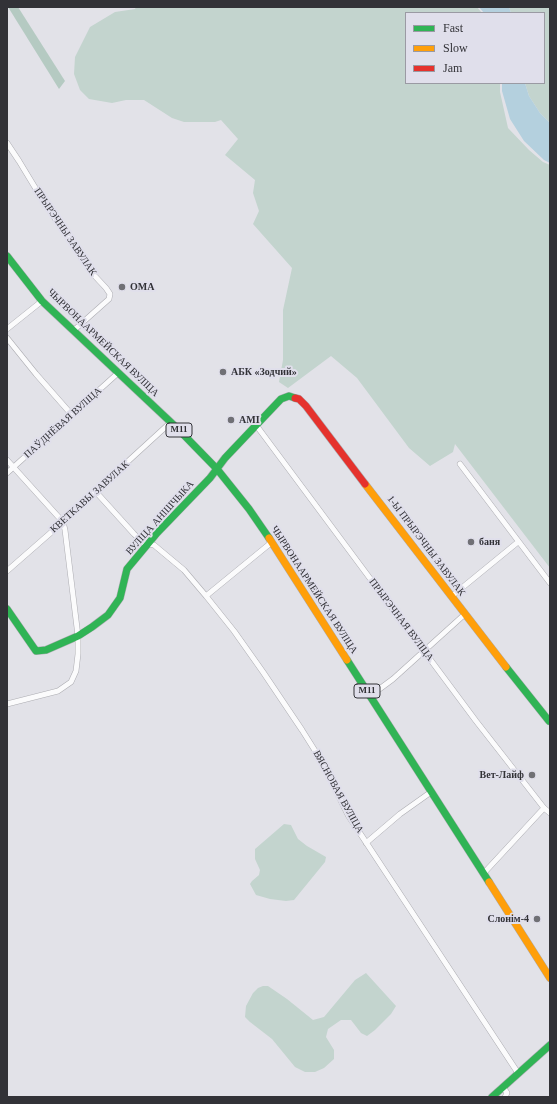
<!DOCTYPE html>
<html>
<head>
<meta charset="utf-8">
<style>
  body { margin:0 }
  #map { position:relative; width:557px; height:1104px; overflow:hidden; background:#e2e2e8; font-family:"Times New Roman",serif }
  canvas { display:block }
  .frame { position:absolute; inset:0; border:8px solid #323237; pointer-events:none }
  .legend { position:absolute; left:405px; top:12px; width:140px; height:72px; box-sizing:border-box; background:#e0dfeb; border:1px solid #9a9aa3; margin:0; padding:5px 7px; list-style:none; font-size:12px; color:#323237 }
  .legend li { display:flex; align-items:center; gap:8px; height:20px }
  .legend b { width:20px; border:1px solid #9a9aa3 }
</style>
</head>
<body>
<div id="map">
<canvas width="557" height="1104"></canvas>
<div class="frame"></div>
<ul class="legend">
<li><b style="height:5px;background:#30b455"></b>Fast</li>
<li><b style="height:5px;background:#ff9f0a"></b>Slow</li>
<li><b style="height:5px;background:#e5322d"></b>Jam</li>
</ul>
</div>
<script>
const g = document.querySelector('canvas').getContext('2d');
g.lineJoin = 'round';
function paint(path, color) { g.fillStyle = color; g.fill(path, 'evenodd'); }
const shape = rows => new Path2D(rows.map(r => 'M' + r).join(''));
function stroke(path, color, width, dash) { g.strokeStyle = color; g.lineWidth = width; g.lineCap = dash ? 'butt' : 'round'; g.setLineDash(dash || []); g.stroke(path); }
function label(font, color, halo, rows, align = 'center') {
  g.font = font + ' "Times New Roman",serif'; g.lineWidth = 4; g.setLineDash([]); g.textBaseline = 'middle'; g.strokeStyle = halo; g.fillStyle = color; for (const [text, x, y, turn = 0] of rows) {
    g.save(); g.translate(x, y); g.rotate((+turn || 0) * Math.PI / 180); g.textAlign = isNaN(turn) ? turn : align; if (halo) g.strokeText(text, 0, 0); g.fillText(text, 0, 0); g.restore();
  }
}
paint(shape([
  [136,7,477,7,482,13,406,13,406,83,500,83,500,92,508,128,529,150,543,162,550,165,550,568,455,444,453,452,430,466,409,448,357,378,331,356,288,388,279,382,283,360,283,310,292,268,253,224,259,211,253,193,255,180,225,155,238,139,221,120,215,122,184,122,172,118,144,100,126,100,112,103,89,99,80,90,74,74,75,57,90,27,115,12,135,9],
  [509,7,550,7,550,123,540,113,529,96,525,83,544,83,544,13,511,13],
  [284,824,291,825,298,839,307,846,326,857,325,862,294,900,286,901,270,899,256,895,250,884,252,881,259,875,260,870,255,859,255,849],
  [366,973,396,1006,391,1014,375,1030,367,1036,361,1033,351,1020,341,1020,328,1029,326,1037,334,1050,334,1059,324,1068,315,1072,305,1072,295,1067,272,1039,250,1022,245,1017,246,1006,253,993,258,988,263,986,268,986,287,999,313,1020,324,1017,355,980]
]), '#c3d4ce');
paint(shape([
  [8,7,18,7,65,81,59,89]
]), '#b5cac2');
paint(shape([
  [479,7,509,7,511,13,484,13],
  [502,83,525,83,529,96,540,113,550,123,550,163,544,160,524,141,510,119,502,91]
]), '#b4d0de');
const street = shape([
  [7,143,19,161,42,199,83,260,92,273,106,288,110,294,109,299,73,331],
  [7,329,42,301],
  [7,338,36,374,72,415],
  [256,425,476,721,544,808,550,813],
  [7,460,63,522,65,530,78,636,78,654,76,671,71,682,58,691,7,704],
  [460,464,550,583],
  [7,473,118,373],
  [96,492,134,534,144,543,154,545,184,570,206,596,234,631,263,672,302,730,319,757,348,815,518,1073],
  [7,571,63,522,89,497,171,422],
  [206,596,272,542],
  [452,596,518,542],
  [370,696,393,679,465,614],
  [366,843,400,814,431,792],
  [483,874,544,808],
  [503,1087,507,1093,505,1097]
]);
const fast = shape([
  [7,256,42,301,178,429,217,469,249,509,269,538],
  [7,609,36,651,46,650,78,636,92,627,108,615,120,598,127,569,157,533,210,478,225,458,281,399,289,396,295,398],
  [347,660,489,882],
  [506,667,549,721],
  [492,1097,550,1045]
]);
const slow = shape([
  [365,484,506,667],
  [269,538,347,660],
  [489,882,550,978]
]);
const jam = shape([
  [295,398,299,399,306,406,365,484]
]);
stroke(street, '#acacb1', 6);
stroke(fast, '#acacb1', 8);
stroke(slow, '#acacb1', 8);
stroke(jam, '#acacb1', 8);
stroke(street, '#fbfbfc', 5);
stroke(fast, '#30b455', 7);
stroke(slow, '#ff9f0a', 7);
stroke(jam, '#e5322d', 7);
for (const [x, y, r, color] of [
  [122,287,4,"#707075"],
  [223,372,4,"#707075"],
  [231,420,4,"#707075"],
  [471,542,4,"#707075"],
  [532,775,4,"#707075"],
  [537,919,4,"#707075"]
]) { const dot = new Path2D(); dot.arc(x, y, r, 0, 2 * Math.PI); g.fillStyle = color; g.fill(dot); stroke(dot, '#e0dfeb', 1.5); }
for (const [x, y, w] of [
  [179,430,26],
  [367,691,26]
]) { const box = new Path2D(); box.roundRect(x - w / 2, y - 7, w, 14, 3); g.fillStyle = '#e0dfeb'; g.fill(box); stroke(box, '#323237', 1); }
label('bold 9px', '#323237', null, [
  ["М11",179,430],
  ["М11",367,691]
]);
label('10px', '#323237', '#e0dfeb', [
  ["ПРЫРЭЧНЫ ЗАВУЛАК",65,232,56],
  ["ЧЫРВОНААРМЕЙСКАЯ ВУЛІЦА",103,343,44],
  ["ПАЎДНЁВАЯ ВУЛІЦА",63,423,-42],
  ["КВЕТКАВЫ ЗАВУЛАК",90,497,-42],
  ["ВУЛІЦА АНІШЧЫКА",160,518,-48],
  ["1-Ы ПРЫРЭЧНЫ ЗАВУЛАК",426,546,53],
  ["ЧЫРВОНААРМЕЙСКАЯ ВУЛІЦА",314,590,57],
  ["ПРЫРЭЧНАЯ ВУЛІЦА",401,620,53],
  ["ВЯСНОВАЯ ВУЛІЦА",338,792,61]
]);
label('bold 10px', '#323237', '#e0dfeb', [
  ["ОМА",130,287],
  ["АБК «Зодчий»",231,372],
  ["AMI",239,420],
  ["баня",479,542],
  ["Вет-Лайф",524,775,"right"],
  ["Слонім-4",529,919,"right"]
], 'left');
</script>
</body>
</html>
